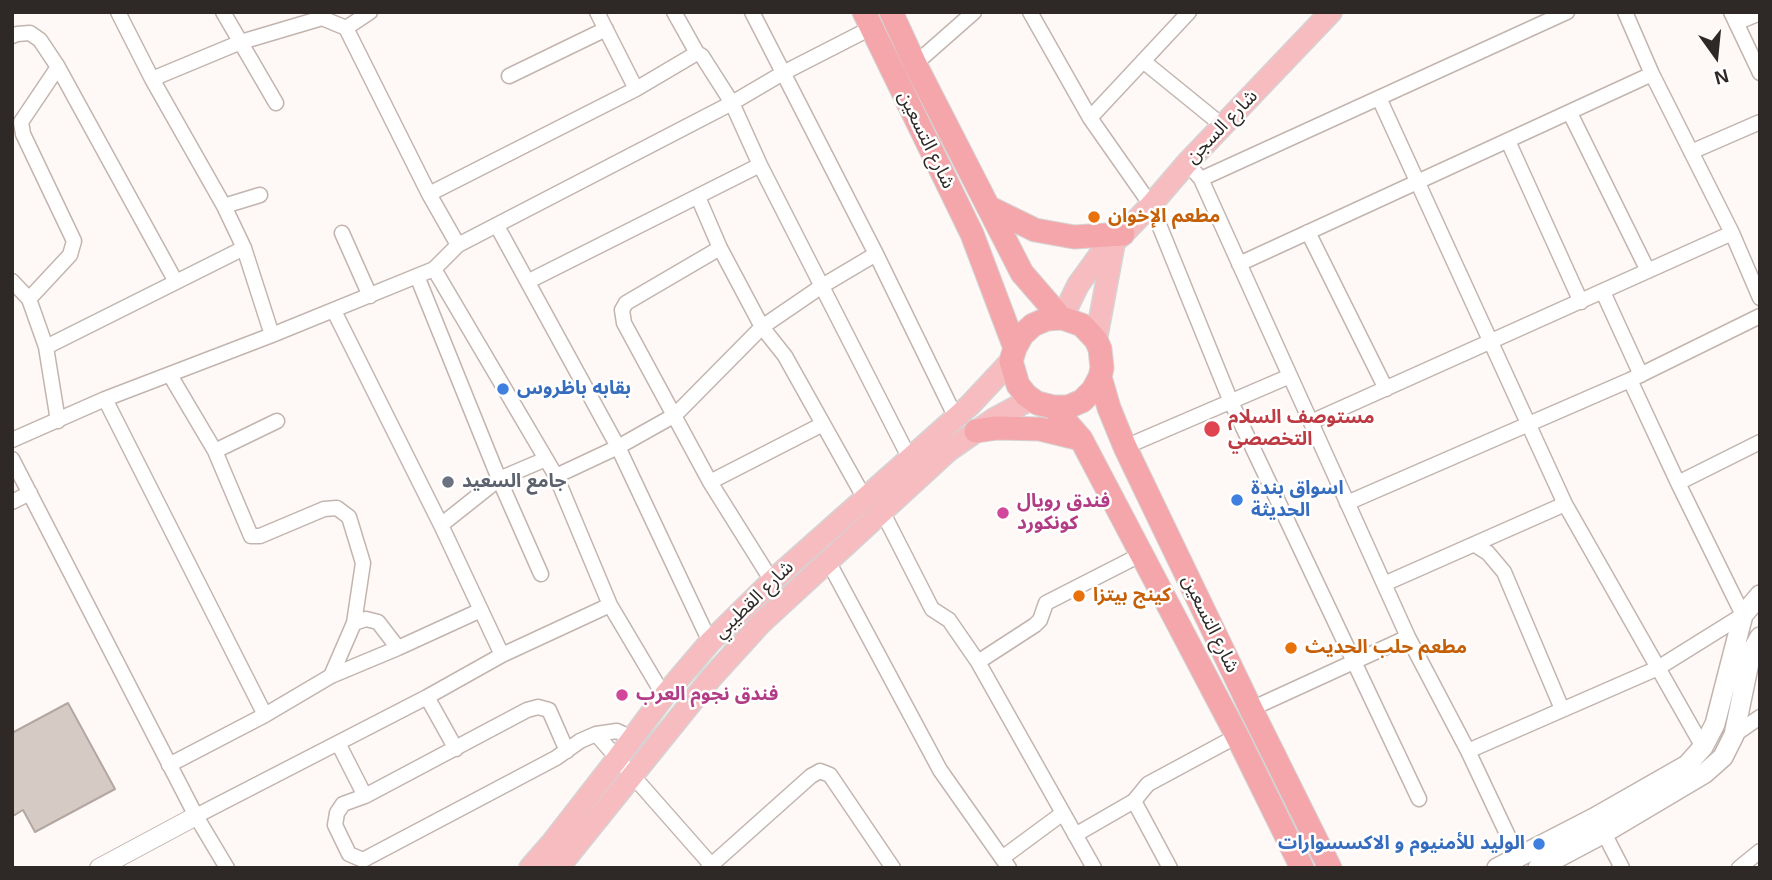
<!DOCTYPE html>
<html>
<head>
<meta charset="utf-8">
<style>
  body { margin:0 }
  #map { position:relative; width:1772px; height:880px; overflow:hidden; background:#fef8f6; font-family:Helvetica,sans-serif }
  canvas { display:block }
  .frame { position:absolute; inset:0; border:14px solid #2e2926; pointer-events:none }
  .north { position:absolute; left:1681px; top:21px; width:70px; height:70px; -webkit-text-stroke:5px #fff; paint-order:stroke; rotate:165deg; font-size:19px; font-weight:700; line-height:28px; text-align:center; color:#2e2926 }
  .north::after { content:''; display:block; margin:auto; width:24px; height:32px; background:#2e2926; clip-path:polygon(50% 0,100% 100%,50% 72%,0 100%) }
</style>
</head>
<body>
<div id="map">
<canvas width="1772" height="880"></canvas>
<div class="frame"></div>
<div class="north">N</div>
</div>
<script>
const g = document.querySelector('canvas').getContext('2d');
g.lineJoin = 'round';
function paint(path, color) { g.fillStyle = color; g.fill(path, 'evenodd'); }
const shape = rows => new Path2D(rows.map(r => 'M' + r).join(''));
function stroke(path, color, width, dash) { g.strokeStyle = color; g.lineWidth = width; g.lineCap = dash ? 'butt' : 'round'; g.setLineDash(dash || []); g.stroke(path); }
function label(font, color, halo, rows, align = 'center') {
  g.font = font + ' Helvetica,"Noto Sans Arabic",sans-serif'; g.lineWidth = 5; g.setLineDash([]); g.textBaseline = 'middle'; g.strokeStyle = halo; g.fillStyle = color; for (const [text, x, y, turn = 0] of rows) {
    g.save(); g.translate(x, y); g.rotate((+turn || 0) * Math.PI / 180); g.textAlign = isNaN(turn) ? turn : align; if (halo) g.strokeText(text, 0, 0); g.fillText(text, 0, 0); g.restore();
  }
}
const building = shape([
  [68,703,115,789,35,832,23,810,13,816,12,814,12,733,68,703]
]);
paint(building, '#d6cac4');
stroke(building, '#b4a7a2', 2);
const minor = shape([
  [118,12,152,79,224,206,244,248,272,335],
  [223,12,276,103],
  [597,12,636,89],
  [674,12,697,53,702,56,732,103,760,165,913,465],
  [752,12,876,254,956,418],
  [1030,12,1090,118,1151,205,1231,402,1419,799],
  [1625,12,1652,74,1732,233,1760,298],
  [1731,12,1760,73],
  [1736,23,1760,13],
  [346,28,429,194,458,245],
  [12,36,17,34,30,33,40,40,58,67,176,282],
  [1143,61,1223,126],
  [915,64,974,12],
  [509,76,606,29],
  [152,79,241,42,322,18,346,28,370,12],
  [1379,98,1565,504,1703,747],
  [1570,113,1648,271],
  [1090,118,1189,12],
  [1508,141,1581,302],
  [1691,152,1760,122],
  [1187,163,1201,179,1408,637,1468,751,1518,857],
  [1201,179,1567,12],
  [429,194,636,89,697,53],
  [698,197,720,248,762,327,785,356,865,499],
  [224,206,260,195],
  [497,226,618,447,710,642],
  [1308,232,1386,389],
  [342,233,370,296],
  [720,248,626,303,622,310,624,323,710,482,772,581],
  [1239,264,1652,74],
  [434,269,556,476,610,605,664,696],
  [417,276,499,479,541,574],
  [12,281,29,299,46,347,58,421],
  [529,281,760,165],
  [1603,292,1641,375],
  [29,299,70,255,74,241,23,134,21,122,58,67],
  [334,311,441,525,502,655],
  [46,347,244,248],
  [170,375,215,451,251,536,260,536,324,509,337,508,349,517,363,563,354,623,331,676],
  [105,399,265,715],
  [1311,422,1732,233],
  [12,440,105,399,272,335,434,269,458,245,732,103,783,73,871,28],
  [1125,447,1290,376],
  [215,451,277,421],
  [12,459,196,816,227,868],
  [556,476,618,447,675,415,762,327,822,286,876,254],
  [710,482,823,424],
  [1678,483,1760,442],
  [12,502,30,493],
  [1347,503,1630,380,1760,316],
  [882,511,932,609,949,620,978,662,1094,868],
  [441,525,499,479,546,459],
  [1474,544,1488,553,1504,572,1562,709],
  [828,561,940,770,1009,868],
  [1384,584,1565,504],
  [354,623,366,619,378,622,398,648],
  [978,662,1035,625,1040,620,1046,603,1142,554],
  [427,697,456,749],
  [1251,709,1408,637],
  [596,734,714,868],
  [1734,735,1760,717],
  [338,743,365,796],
  [567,751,549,710,538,707,527,710,365,796,343,804,337,813,335,825,349,854,363,860,556,758,580,741,596,734,617,731,632,738],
  [1468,751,1658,668,1743,615,1678,483,1630,380],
  [169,765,265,715,331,676,398,648,481,610],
  [1134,801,1170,868],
  [196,816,427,697,502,655,610,605],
  [1604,833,1622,868],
  [1075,835,1134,801,1148,784,1237,736],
  [1002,858,1063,813],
  [708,868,811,776,820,771,830,775,893,868],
  [1739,868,1760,851]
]);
const tertiary = shape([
  [99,868,196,816]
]);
const secondary = shape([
  [1497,868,1594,818,1687,765,1703,747,1715,724,1743,615,1760,595],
  [1538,868,1604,833,1705,773,1723,757,1734,735,1751,653,1760,637]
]);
const primary = shape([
  [1062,318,1078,285,1099,256,1123,234,1151,205,1187,163,1331,12],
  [1096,340,1114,243],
  [530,868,551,844,617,759,664,696,710,642,772,581,970,405,1011,361],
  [558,868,711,678,761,623,948,451,994,419,1031,399]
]);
const trunk = shape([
  [864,12,972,234,1015,348],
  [891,12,915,64,1022,273,1061,318],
  [988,207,1035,230,1074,237,1123,234],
  [1062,318,1082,325,1096,340,1100,349,1102,368,1100,377,1093,390,1082,401,1068,407,1053,407,1037,403,1026,395,1018,385,1011,361,1015,348,1022,335,1033,325,1047,319,1062,318],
  [1100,377,1109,408,1125,447,1251,709,1330,868],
  [1053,407,1081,439,1237,736,1302,868],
  [976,431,997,428,1040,429,1081,439]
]);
stroke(minor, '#c2b5af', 17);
stroke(tertiary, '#c2b5af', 20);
stroke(secondary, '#c2b5af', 22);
stroke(primary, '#d5d4d4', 24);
stroke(trunk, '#d5d4d4', 25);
stroke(minor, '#fff', 14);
stroke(tertiary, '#fff', 18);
stroke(secondary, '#fff', 19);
stroke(primary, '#f7bcbf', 21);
stroke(trunk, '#f4a6aa', 23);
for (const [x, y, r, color] of [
  [1094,217,7,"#e8710a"],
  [503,389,7,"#3f7fe0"],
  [1212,429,9,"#e0444e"],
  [448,482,7,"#6b7280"],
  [1237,500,7,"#3f7fe0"],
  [1003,513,7,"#d1479c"],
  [1079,596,7,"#e8710a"],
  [1291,648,7,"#e8710a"],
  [622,695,7,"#d1479c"],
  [1539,844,7,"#3f7fe0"]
]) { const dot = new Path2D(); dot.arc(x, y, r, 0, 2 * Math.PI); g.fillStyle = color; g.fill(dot); stroke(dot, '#fff', 2.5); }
label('19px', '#2e2926', '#fff', [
  ["شارع السجن",1222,127,-46],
  ["شارع التسعين",926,140,64],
  ["شارع القطيبي",754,600,-44],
  ["شارع التسعين",1210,624,64]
]);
label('bold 19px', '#c56008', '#fff', [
  ["مطعم الإخوان",1108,217],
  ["كينج بيتزا",1093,596],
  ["مطعم حلب الحديث",1305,648]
], 'left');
label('bold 19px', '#366cbe', '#fff', [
  ["بقابه باظروس",517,389],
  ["اسواق بندة",1251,489],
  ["الحديثة",1251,511],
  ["الوليد للأمنيوم و الاكسسوارات",1525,844,"right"]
], 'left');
label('bold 19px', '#be3a42', '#fff', [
  ["مستوصف السلام",1228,418],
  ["التخصصي",1228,440]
], 'left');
label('bold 19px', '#5b616d', '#fff', [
  ["جامع السعيد",462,482]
], 'left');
label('bold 19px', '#b23c85', '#fff', [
  ["فندق رويال",1017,502],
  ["كونكورد",1017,524],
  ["فندق نجوم العرب",636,695]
], 'left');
</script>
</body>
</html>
